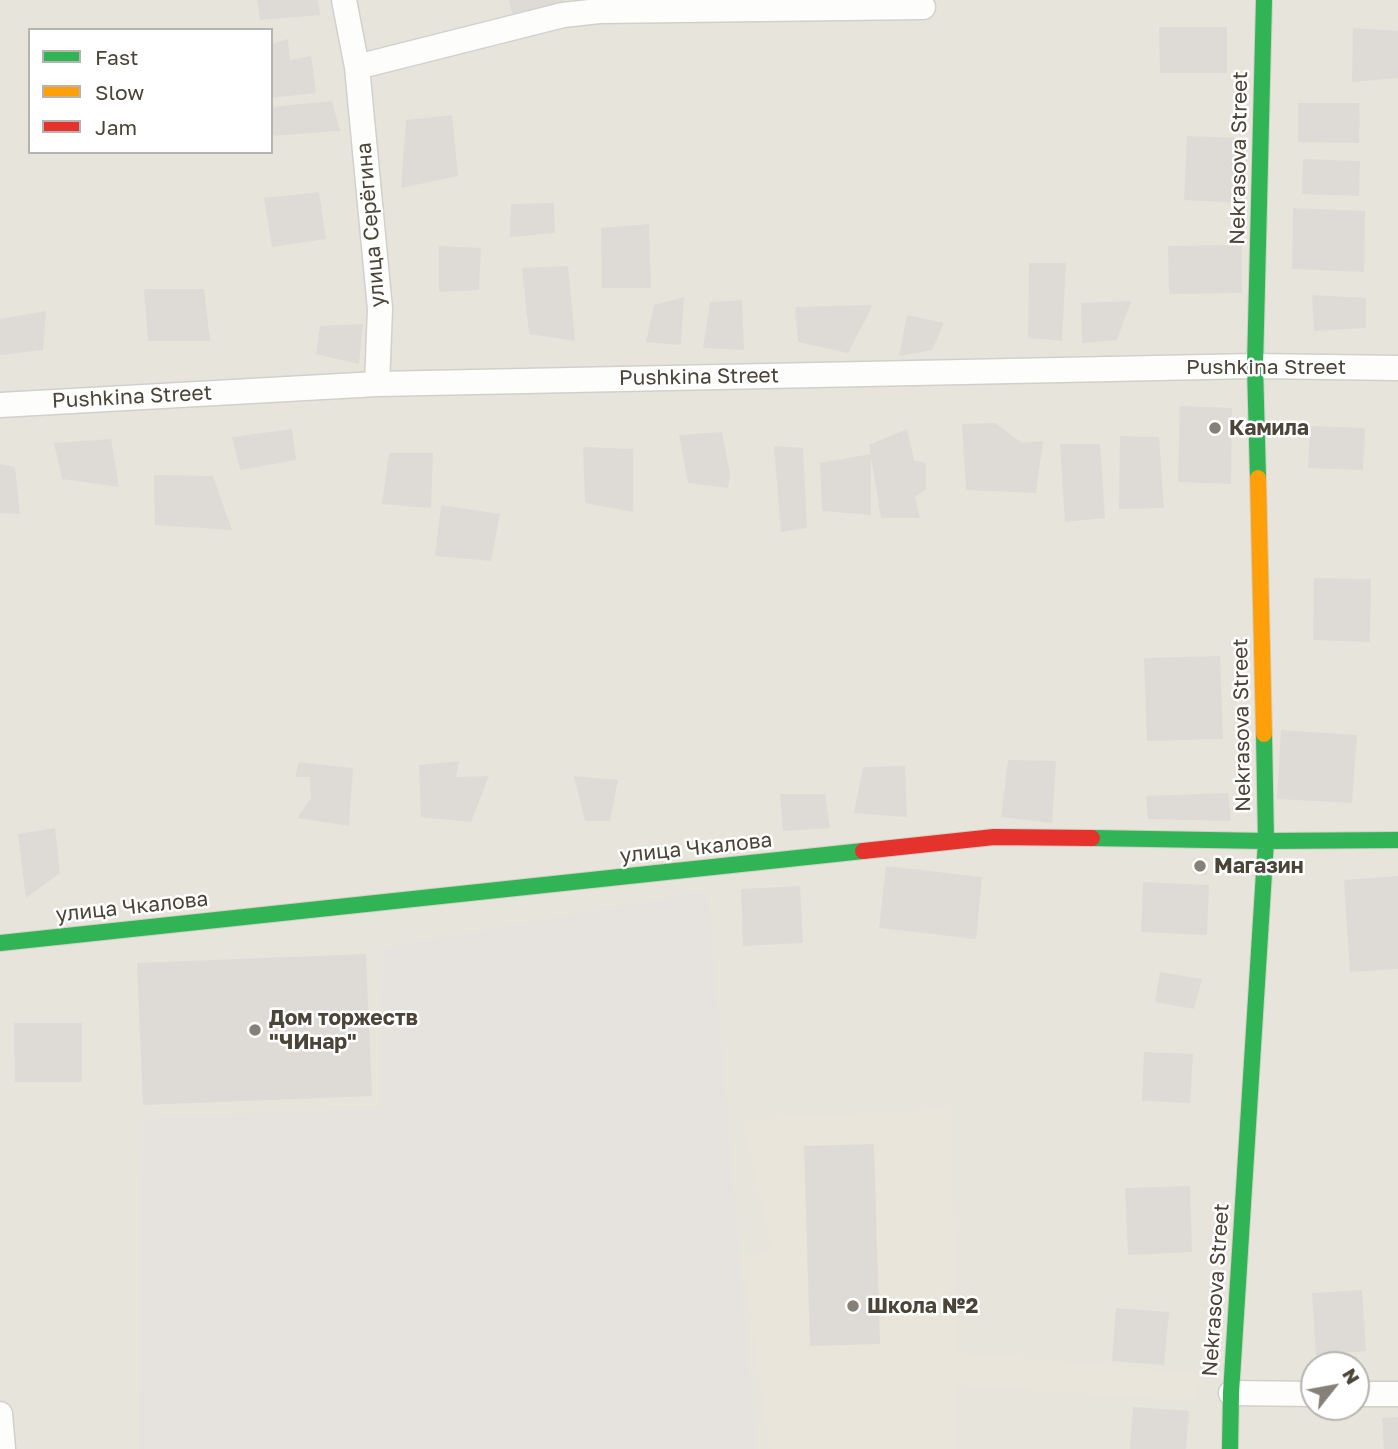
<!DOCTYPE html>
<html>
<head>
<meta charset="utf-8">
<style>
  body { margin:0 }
  #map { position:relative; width:1398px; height:1449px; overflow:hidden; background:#f4f2ee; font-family:"Golos Text",sans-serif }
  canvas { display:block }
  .legend { position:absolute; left:28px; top:28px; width:245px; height:126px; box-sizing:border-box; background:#fff; border:2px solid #b7b4b0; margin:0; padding:9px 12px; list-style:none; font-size:21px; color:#4b4439 }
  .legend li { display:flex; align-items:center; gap:14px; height:35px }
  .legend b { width:35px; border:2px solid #b7b4b0 }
  .north { position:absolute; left:1300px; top:1351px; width:70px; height:70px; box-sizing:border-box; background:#fff; border:2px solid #b7b4b0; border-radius:50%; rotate:59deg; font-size:19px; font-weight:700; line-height:28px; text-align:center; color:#4b4439 }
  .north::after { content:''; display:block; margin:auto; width:24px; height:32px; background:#868178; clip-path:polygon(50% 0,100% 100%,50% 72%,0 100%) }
</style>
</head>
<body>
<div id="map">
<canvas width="1398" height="1449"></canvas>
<ul class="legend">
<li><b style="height:9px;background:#30b455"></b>Fast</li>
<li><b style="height:9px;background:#ff9f0a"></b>Slow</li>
<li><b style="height:9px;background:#e5322d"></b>Jam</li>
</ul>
<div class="north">N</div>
</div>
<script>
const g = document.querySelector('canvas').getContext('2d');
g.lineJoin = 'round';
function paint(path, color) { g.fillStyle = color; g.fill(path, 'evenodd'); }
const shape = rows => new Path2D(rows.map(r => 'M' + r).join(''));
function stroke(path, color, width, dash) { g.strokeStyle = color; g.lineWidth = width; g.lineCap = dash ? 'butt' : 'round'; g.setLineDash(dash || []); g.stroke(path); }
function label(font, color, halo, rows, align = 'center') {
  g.font = font + ' "Golos Text",sans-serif'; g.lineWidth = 5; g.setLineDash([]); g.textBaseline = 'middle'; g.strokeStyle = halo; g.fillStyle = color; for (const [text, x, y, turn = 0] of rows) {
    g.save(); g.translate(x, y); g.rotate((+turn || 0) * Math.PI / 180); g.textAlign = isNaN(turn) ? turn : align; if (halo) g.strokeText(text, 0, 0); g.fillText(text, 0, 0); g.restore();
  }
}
paint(shape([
  [0,0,1398,0,1398,1449,0,1449],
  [30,30,271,30,271,152,30,152],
  [1314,1365,1356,1365,1356,1407,1314,1407]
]), '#e7e4dc');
paint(shape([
  [708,891,756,1449,138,1449,143,1119,381,1108,383,948]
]), '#e6e2de');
paint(shape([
  [950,1109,958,1353,1199,1374,1197,1401,956,1385,954,1449,770,1449,742,1258,772,1250,743,1120]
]), '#eae5da');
paint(shape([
  [257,0,318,0,320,15,260,20],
  [509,0,564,0,564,5,512,14],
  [1159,27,1227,27,1227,73,1160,73],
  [1353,28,1398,31,1398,78,1352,82],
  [288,39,290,60,311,56,316,93,271,98,271,44],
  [332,101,340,131,271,136,271,107],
  [1298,103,1359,103,1360,129,1359,129,1359,143,1298,142],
  [452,115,458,176,401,188,406,120],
  [1187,136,1242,138,1240,203,1184,200],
  [1303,159,1360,161,1359,196,1302,194],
  [319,192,326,239,272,247,264,198],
  [554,203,555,233,510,237,511,204],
  [1293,208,1365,211,1364,272,1292,269],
  [649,224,651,288,602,288,601,228],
  [1242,245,1242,293,1169,294,1168,246],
  [439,246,481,248,479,290,439,292],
  [1029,263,1066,263,1062,341,1028,338],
  [568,266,575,341,529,334,522,268],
  [144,289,204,289,210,341,148,341],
  [1312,295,1366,298,1366,328,1314,331],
  [684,297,681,345,646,342,654,305],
  [742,300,744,350,703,348,710,302],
  [1131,301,1117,340,1082,343,1081,303],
  [873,305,848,353,798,342,795,307],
  [46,311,43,350,0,355,0,319],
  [907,315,944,323,932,350,899,356],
  [363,324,359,364,316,354,320,326],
  [1180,406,1232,408,1231,484,1178,482],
  [995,423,1022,443,1043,441,1036,493,966,490,962,424],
  [1310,426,1365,428,1363,470,1308,468],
  [292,429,296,460,240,470,232,437],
  [907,429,914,460,926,463,926,489,915,497,920,518,881,518,869,445],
  [722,432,730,474,728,488,688,483,679,435],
  [1120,436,1159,437,1164,508,1119,509],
  [111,439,119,487,62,479,54,443],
  [1060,444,1100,444,1105,518,1065,522],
  [774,446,803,448,807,528,781,532],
  [583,447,633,449,633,512,585,503],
  [389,453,433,453,431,508,382,504],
  [871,454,871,515,822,511,820,463],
  [0,464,15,467,20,514,0,513],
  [154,475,213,476,232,530,155,525],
  [441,505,500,514,491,561,435,556],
  [1314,578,1371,579,1370,642,1313,640],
  [1220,656,1223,739,1147,741,1144,658],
  [1281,730,1357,735,1352,803,1277,799],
  [1008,760,1056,761,1052,823,1001,817],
  [459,761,456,777,489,776,471,822,421,817,419,765],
  [299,762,353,768,349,826,297,818,311,798,310,777,295,777],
  [905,766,907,817,854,813,863,767],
  [574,776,618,780,610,821,585,821],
  [1228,793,1231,821,1148,819,1146,796],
  [780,794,825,794,830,828,783,831],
  [55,828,60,873,26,898,18,834],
  [1193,858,1207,858,1207,875,1193,874],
  [886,866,982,877,976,939,879,928],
  [1398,876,1398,969,1350,972,1344,880],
  [1143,882,1209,885,1207,935,1141,932],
  [800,886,803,943,743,946,741,889],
  [366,954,372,1096,143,1105,137,963],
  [1160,972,1202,979,1194,1009,1155,1002],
  [14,1023,82,1023,82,1082,15,1082],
  [1144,1052,1193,1054,1190,1103,1142,1101],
  [874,1144,880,1344,810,1346,804,1146],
  [1190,1186,1192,1252,1128,1255,1125,1188],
  [1362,1290,1366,1351,1316,1355,1312,1293],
  [1116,1308,1169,1312,1164,1365,1112,1361],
  [1133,1407,1189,1411,1186,1449,1130,1449],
  [1398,1417,1398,1449,1384,1449,1382,1418]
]), '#dedbd6');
const street = shape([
  [344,0,357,67,380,309,377,384],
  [357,67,563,15,599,11,923,7],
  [0,405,377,384,1255,366,1398,368],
  [1231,1393,1314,1394],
  [1356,1394,1398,1394],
  [0,1414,3,1449]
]);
const fast = shape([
  [1258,478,1255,366,1264,0],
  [1092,838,1266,841,1398,840],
  [0,943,863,851],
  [1230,1449,1231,1393,1266,841,1264,734]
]);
const slow = shape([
  [1258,478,1264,734]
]);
const jam = shape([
  [863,851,994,837,1092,838]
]);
stroke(street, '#d2d0cb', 27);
stroke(fast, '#d3cfc5', 18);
stroke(slow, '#d3cfc5', 18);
stroke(jam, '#d3cfc5', 18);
stroke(street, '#fdfdfc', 24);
stroke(fast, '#30b455', 16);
stroke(slow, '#ff9f0a', 16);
stroke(jam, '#e5322d', 16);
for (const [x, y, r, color] of [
  [1215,428,7,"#868178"],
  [1200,866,7,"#868178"],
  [255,1030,7,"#868178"],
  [853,1306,7,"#868178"]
]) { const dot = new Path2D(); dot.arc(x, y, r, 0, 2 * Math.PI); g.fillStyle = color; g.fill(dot); stroke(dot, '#fff', 2.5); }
label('21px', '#4b4439', '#fff', [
  ["Nekrasova Street",1239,158,-89],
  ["улица Серёгина",371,225,-95],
  ["Pushkina Street",1266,367],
  ["Pushkina Street",699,377,-1],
  ["Pushkina Street",132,397,-3],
  ["Nekrasova Street",1242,725,-91],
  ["улица Чкалова",696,848,-6],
  ["улица Чкалова",132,907,-6],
  ["Nekrasova Street",1216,1290,-86]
]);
label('bold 21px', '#4b4439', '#fff', [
  ["Камила",1229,428],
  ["Магазин",1214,866],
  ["Дом торжеств",269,1018],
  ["\"ЧИнар\"",269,1042],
  ["Школа №2",867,1306]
], 'left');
</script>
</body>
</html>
